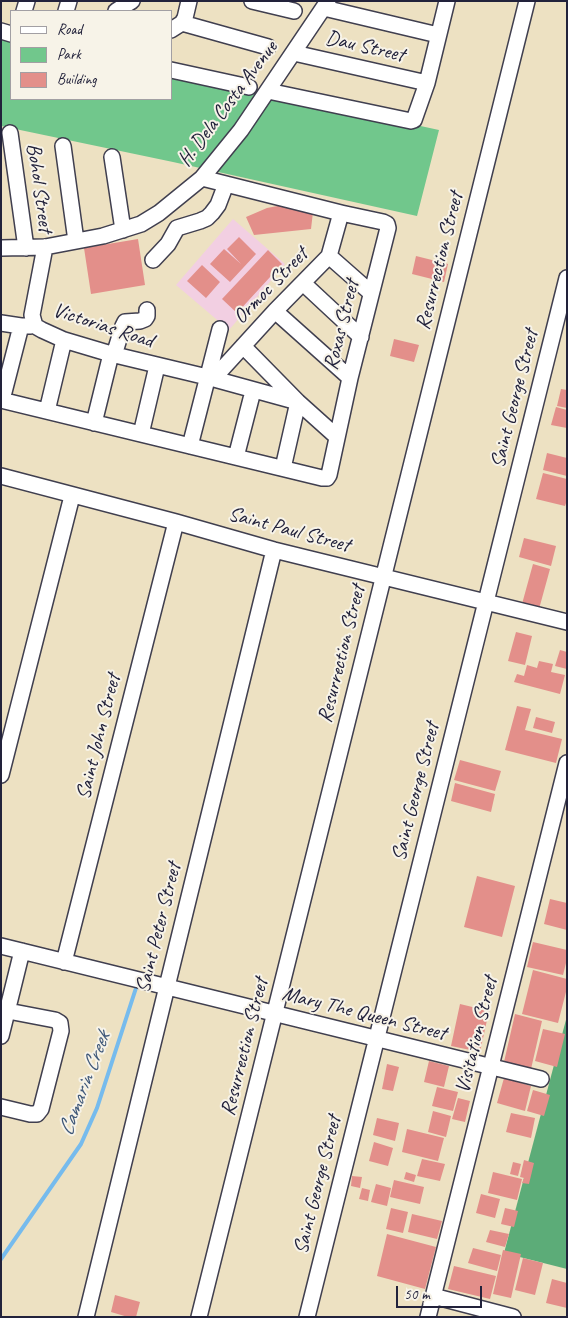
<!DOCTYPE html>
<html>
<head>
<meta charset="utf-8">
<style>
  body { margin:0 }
  #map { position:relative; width:568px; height:1318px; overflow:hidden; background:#ede1c2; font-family:Caveat,sans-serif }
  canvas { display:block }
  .frame { position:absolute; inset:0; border:2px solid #22223b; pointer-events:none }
  .legend { position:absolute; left:10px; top:10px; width:162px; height:90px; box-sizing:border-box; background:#f7f3e8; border:1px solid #a29fa3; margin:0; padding:6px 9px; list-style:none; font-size:15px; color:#22223b }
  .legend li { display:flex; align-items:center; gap:10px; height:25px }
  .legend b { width:25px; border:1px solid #a29fa3 }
  .scale { position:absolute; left:396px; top:1286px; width:86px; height:22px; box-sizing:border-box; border:2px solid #22223b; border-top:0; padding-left:6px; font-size:15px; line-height:18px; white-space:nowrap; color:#22223b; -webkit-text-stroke:4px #f7f3e8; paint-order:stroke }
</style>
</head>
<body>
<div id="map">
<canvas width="568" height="1318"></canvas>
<div class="frame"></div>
<ul class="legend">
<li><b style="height:6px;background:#fff"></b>Road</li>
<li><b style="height:14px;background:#71c78c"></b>Park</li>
<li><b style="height:14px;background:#e38f8a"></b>Building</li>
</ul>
<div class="scale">50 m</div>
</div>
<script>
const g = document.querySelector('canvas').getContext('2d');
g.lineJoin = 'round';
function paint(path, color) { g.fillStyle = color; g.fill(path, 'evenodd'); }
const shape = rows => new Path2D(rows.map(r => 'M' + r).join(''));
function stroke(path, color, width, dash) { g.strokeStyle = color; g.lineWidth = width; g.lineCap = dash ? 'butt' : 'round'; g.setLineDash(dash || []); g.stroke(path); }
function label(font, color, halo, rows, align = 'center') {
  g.font = font + ' Caveat,sans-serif'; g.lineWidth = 4; g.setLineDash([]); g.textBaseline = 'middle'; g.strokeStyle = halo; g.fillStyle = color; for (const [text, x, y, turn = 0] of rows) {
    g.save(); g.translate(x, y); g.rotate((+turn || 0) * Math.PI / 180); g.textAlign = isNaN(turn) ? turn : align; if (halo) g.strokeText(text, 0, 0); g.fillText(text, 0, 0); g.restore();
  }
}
paint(shape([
  [233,219,285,264,229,330,176,285]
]), '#f2cfe2');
paint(shape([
  [1,36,11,38,11,99,171,99,171,72,439,130,417,216,173,162,1,126]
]), '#71c78c');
paint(shape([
  [567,1016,567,1269,504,1253]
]), '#5cac78');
stroke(shape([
  [1,1259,81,1144,97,1108,136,988]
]), '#76bbed', 4);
paint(shape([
  [288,204,313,212,311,229,254,235,246,217,267,208],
  [239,237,256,254,230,282,210,264,224,249,241,264,227,249],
  [138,239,145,285,91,294,84,248],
  [268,250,282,264,237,313,222,299],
  [416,256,448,264,444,282,412,274],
  [202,265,220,282,206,298,187,281],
  [394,339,419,345,414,362,390,356],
  [561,389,567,390,567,408,557,406],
  [556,407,567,410,567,428,551,425],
  [547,453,567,458,567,476,543,470],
  [543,473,567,479,567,500,565,506,536,499],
  [524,538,556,546,551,566,519,557],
  [533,564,550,569,539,609,522,604],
  [516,632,532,636,525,665,508,661],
  [560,650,567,652,567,669,555,666],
  [539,661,553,664,551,672,565,675,560,694,514,682,517,674,524,676,527,665,537,668],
  [517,706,531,709,525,730,562,739,556,763,505,750],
  [536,717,555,722,552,733,533,728],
  [460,760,501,771,495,791,454,780],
  [455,783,495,794,491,812,451,801],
  [477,876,515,886,502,937,464,927],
  [550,899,567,903,567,930,544,924],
  [533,942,567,950,567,959,563,975,527,967],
  [533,970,567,979,567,988,558,1023,522,1014],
  [460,1004,489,1011,480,1052,451,1046],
  [515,1014,542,1021,531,1069,504,1062],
  [543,1029,565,1034,557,1067,535,1061],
  [429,1061,449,1066,444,1087,424,1082],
  [387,1064,399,1067,393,1091,382,1089],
  [504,1078,531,1086,525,1111,497,1103],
  [437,1087,458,1092,453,1111,432,1106],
  [533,1090,550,1095,544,1116,527,1111],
  [458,1098,470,1101,465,1122,452,1119],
  [433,1111,451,1116,446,1137,428,1132],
  [511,1113,535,1118,531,1138,506,1132],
  [377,1118,399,1123,395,1141,373,1135],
  [407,1129,444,1138,438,1161,402,1152],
  [374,1142,393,1148,388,1166,369,1161],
  [422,1159,445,1164,440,1181,417,1176],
  [524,1160,534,1163,529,1184,522,1183,524,1178,520,1177],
  [513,1162,521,1164,518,1176,510,1174],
  [406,1172,416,1175,414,1182,404,1179],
  [493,1172,522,1179,517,1200,488,1193],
  [352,1176,362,1177,360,1188,351,1186],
  [394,1180,424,1187,420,1204,390,1197],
  [376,1184,391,1188,387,1206,371,1202],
  [362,1188,370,1190,368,1201,359,1199],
  [481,1194,500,1199,495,1218,476,1213],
  [391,1208,408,1212,403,1233,386,1229],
  [505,1208,518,1211,514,1227,501,1224],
  [412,1214,442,1221,437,1239,408,1232],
  [490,1230,509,1234,505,1247,486,1242],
  [387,1234,436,1247,425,1289,377,1276],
  [473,1248,501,1255,497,1271,468,1263],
  [503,1250,521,1254,511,1298,493,1294],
  [523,1258,543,1263,535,1295,515,1290],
  [454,1266,496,1276,490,1299,448,1289],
  [552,1279,567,1283,567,1308,546,1303],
  [115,1295,140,1302,136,1317,128,1317,111,1312]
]), '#e38f8a');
const minor = shape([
  [252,1,294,11],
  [324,8,438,35],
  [24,11,27,1],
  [66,11,69,1],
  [116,11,132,1],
  [182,23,268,47],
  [171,30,182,23,185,18,189,1],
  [1,31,11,34],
  [294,53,427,83],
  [171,70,249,87],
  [268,91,411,121,414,120,427,83,447,1],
  [10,133,26,248],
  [63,146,76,241],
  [112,157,123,230],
  [45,247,32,315,35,326,42,330,64,340,111,354,207,377,298,402],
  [1,248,45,247,103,236,141,224,159,213,202,178,241,130,328,1],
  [329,256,371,293],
  [153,260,168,244,177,228,200,221,207,218,212,213,218,205,226,184],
  [303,283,361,337],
  [275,311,350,378],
  [1,323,21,326,31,326],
  [243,346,298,402,337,437],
  [114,355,123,326,125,322,140,321,145,319,147,316,147,310],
  [213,379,275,311,329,256,341,213],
  [1,400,322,478,327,478,329,475,350,378,388,228,387,224,383,222,341,213,202,178],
  [2,400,21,326],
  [47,411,64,340],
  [94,423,111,354],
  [141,434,157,366],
  [190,446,220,329],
  [236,457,253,391],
  [283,468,298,402],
  [1,476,176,522,274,550,567,622],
  [1,775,72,496],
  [1,946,541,1079],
  [64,962,176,522],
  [1,1036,22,951],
  [1,1107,30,1114,37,1114,41,1109,61,1031,60,1023,55,1020,8,1011],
  [433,1296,513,1317],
  [86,1317,274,550],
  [199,1317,527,1],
  [307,1317,567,278],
  [428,1317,567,763]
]);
stroke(minor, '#403f4f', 18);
stroke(minor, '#fff', 15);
label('21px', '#22223b', '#f7f3e8', [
  ["Dau Street",365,47,13],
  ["H. Dela Costa Avenue",228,104,-53],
  ["Bohol Street",39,188,82],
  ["Resurrection Street",440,261,-76],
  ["Ormoc Street",271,286,-46],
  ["Roxas Street",342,325,-76],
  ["Victorias Road",103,326,18],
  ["Saint George Street",515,399,-76],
  ["Saint Paul Street",289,530,15],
  ["Resurrection Street",342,654,-76],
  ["Saint John Street",99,737,-76],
  ["Saint George Street",416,792,-76],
  ["Saint Peter Street",159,928,-76],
  ["Mary The Queen Street",364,1014,14],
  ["Visitation Street",477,1035,-76],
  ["Resurrection Street",245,1047,-76],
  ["Saint George Street",318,1185,-76]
]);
label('italic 22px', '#3f5879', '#f7f3e8', [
  ["Camarin Creek",85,1084,-69]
]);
</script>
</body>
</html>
